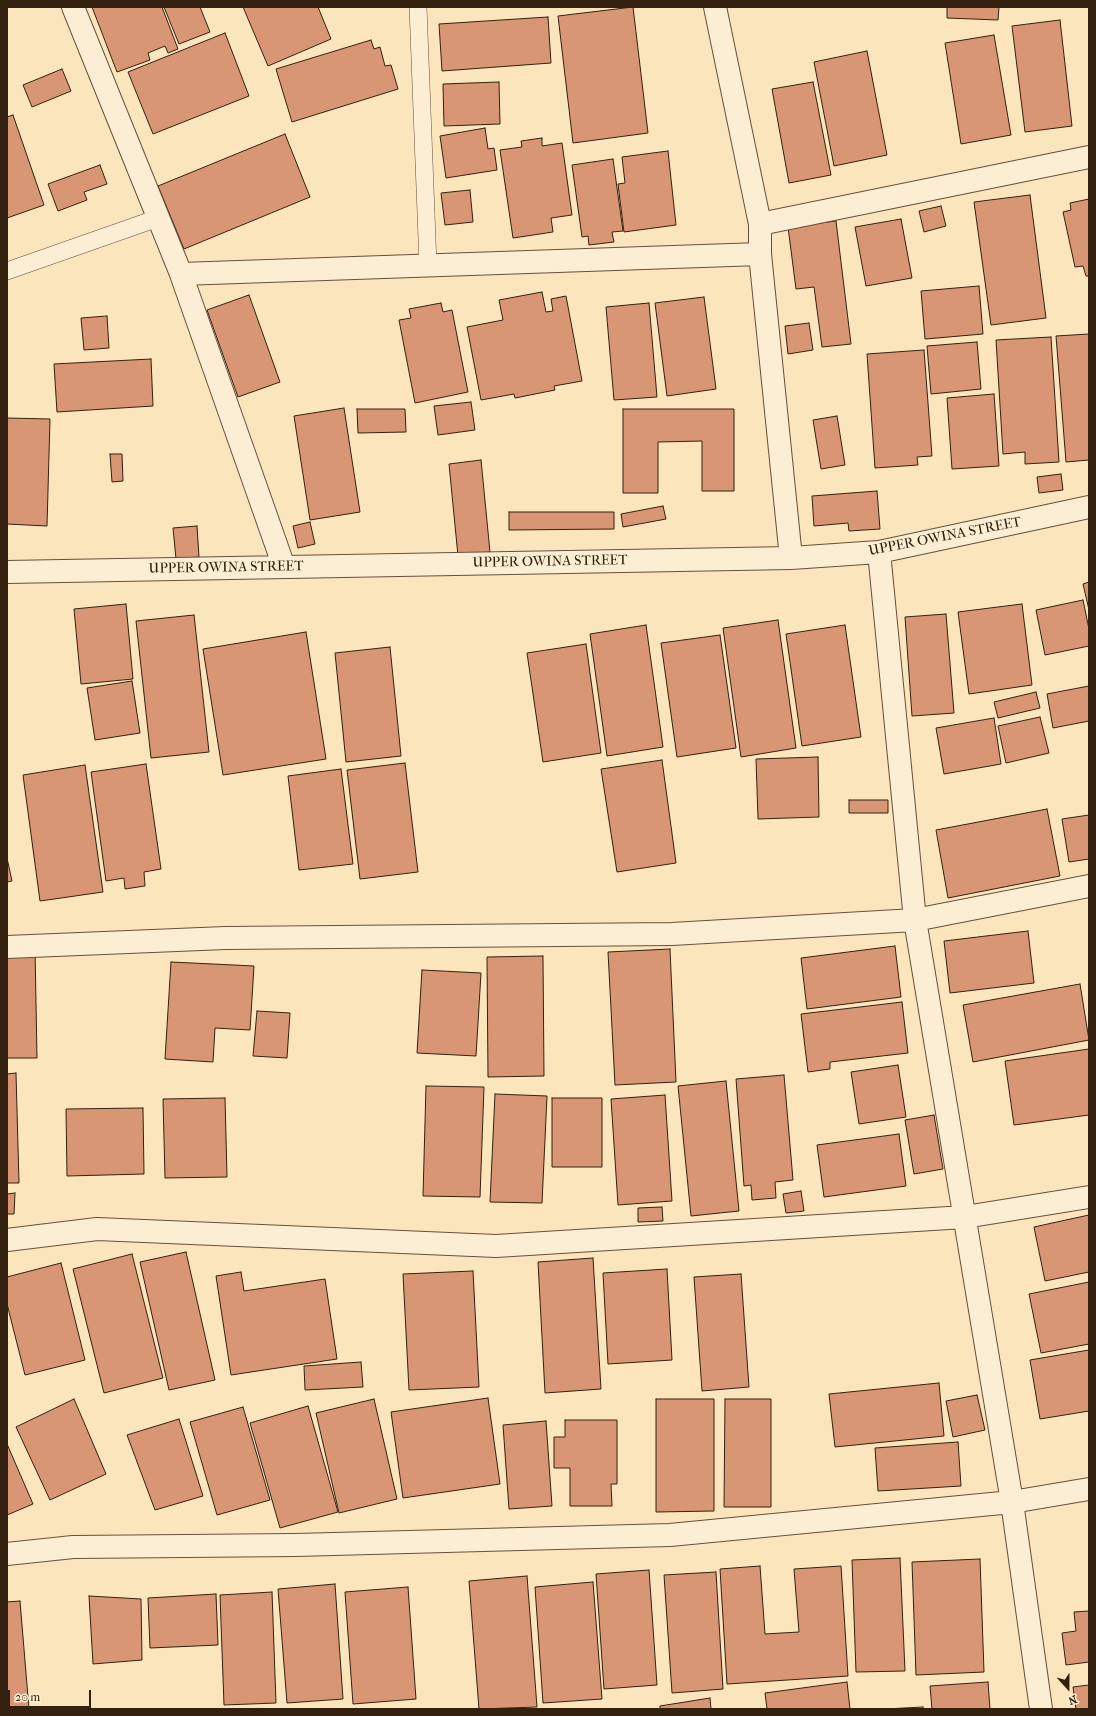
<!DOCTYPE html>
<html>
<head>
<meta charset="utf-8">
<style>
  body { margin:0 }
  #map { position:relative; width:1096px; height:1716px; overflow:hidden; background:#fbe5bd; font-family:"IM FELL French Canon",serif }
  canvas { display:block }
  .frame { position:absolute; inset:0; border:8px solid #34200f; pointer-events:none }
  .north { position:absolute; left:1048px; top:1668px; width:40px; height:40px; -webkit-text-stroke:3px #fceed4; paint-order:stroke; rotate:159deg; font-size:11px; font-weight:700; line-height:16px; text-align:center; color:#34200f }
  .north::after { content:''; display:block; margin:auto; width:14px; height:18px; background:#34200f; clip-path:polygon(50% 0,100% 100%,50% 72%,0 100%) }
  .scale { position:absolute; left:8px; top:1690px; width:83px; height:18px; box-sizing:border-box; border:2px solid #34200f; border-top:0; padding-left:5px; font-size:12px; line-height:14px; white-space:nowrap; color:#34200f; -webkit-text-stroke:3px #fceed4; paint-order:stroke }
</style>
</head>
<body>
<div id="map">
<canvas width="1096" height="1716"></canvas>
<div class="frame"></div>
<div class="north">N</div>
<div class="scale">20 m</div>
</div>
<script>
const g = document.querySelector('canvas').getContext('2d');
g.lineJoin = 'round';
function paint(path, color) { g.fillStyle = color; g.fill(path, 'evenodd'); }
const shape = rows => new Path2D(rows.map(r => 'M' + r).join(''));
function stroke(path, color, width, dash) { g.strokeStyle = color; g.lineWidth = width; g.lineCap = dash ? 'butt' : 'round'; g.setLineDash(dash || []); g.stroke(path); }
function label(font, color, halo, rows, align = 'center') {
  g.font = font + ' "IM FELL French Canon",serif'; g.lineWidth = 3; g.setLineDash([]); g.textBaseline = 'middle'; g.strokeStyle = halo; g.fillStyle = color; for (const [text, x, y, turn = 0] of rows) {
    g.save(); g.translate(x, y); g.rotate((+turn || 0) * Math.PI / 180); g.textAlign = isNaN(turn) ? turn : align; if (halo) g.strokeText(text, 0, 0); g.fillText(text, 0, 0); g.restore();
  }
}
const building = shape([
  [92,7,162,7,178,49,168,53,165,46,148,53,150,60,117,72,92,7],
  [164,7,200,7,210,32,179,44,164,7],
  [243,7,318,7,331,39,268,66,243,7],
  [633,7,648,133,573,143,558,16,633,7],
  [947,7,999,7,998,20,947,18,947,7],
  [548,17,551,63,442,71,439,24,548,17],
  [1060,20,1072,126,1025,132,1012,26,1060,20],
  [225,33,249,96,153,134,128,72,225,33],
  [994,35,1011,135,961,144,945,43,994,35],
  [371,40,374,49,380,47,385,66,391,65,398,89,292,122,276,69,371,40],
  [867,51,887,155,834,166,814,62,867,51],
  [62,69,71,91,32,107,23,85,62,69],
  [499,82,500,124,444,126,443,84,499,82],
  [813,82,831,175,789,183,772,89,813,82],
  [13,115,44,205,7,218,7,117,13,115],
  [485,128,488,149,494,148,497,170,446,178,440,136,485,128],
  [285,134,310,197,184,249,158,186,285,134],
  [542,138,542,146,562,143,572,215,551,218,553,232,513,238,500,150,522,147,521,141,542,138],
  [668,151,676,225,624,232,618,184,625,183,622,157,668,151],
  [613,159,623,231,612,232,614,242,589,245,588,236,582,237,572,165,613,159],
  [100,165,107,184,84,192,87,200,58,211,48,184,100,165],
  [470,190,473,222,445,225,441,193,470,190],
  [1030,195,1046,318,991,325,974,202,1030,195],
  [1089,199,1089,276,1086,276,1083,266,1075,267,1063,212,1071,210,1070,203,1089,199],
  [941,206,946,226,924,232,919,211,941,206],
  [901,219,912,278,866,286,855,227,901,219],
  [836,221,851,344,822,347,814,287,796,289,788,227,836,221],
  [979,286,983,334,925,339,921,291,979,286],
  [542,292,546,312,553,311,551,299,566,296,582,381,554,386,555,390,515,398,514,394,481,400,467,327,503,320,499,300,542,292],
  [249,295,280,382,238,397,207,310,249,295],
  [704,297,716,389,667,396,655,303,704,297],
  [441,303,443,312,452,310,468,392,415,403,399,320,411,318,409,309,441,303],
  [649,303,657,397,614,400,606,307,649,303],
  [107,316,109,348,84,350,81,318,107,316],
  [809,323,813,350,788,354,785,326,809,323],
  [1089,334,1089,460,1066,462,1056,336,1089,334],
  [1051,337,1059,462,1025,464,1025,452,1003,454,996,340,1051,337],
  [977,342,981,389,931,394,927,346,977,342],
  [924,350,932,456,917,457,918,465,875,468,867,354,924,350],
  [151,359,153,406,57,412,54,364,151,359],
  [994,394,999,466,952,469,947,398,994,394],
  [471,402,475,430,438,435,434,406,471,402],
  [344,408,360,512,310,520,294,416,344,408],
  [357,409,405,409,406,432,358,433,357,409],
  [623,409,734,409,734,491,702,491,702,441,658,442,658,493,623,493,623,409],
  [837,416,845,465,821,469,813,420,837,416],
  [7,418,50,419,47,526,7,524,7,418],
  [110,454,122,454,123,481,112,482,110,454],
  [481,460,490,552,458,556,449,464,481,460],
  [1061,474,1063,490,1039,493,1037,477,1061,474],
  [877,491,880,529,849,531,848,523,814,526,812,496,877,491],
  [663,506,666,519,623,527,621,514,663,506],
  [509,512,614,512,614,529,509,530,509,512],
  [310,522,315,544,298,548,293,526,310,522],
  [197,526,199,557,176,559,173,528,197,526],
  [1089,582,1089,610,1083,584,1089,582],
  [1083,600,1089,629,1089,646,1045,655,1036,610,1083,600],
  [126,604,133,679,81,684,74,609,126,604],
  [1022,604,1032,685,969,694,958,612,1022,604],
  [946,614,954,713,912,716,905,617,946,614],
  [194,615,209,752,151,758,136,621,194,615],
  [778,620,796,748,741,757,723,628,778,620],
  [646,625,663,747,607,756,590,634,646,625],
  [845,625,861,737,802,746,786,634,845,625],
  [306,632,326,759,223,775,203,649,306,632],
  [720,635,736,748,677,757,661,643,720,635],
  [586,644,601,753,543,762,527,653,586,644],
  [390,647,401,756,346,762,335,653,390,647],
  [132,681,140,733,95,740,87,688,132,681],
  [1089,686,1089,721,1053,728,1047,694,1089,686],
  [1036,692,1040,708,998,718,994,702,1036,692],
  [1040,717,1049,753,1006,763,998,726,1040,717],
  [994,718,1001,764,944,774,936,728,994,718],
  [818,757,819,817,758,819,756,759,818,757],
  [662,760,676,863,617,872,601,769,662,760],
  [405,763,418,872,360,879,347,770,405,763],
  [146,764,161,869,144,872,145,886,125,889,124,878,106,881,91,772,146,764],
  [85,765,103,892,40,901,23,775,85,765],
  [341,769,353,864,299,870,288,776,341,769],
  [849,800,888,800,888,813,849,813,849,800],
  [1047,809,1060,876,948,898,936,830,1047,809],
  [1089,815,1089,859,1069,862,1062,819,1089,815],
  [7,858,12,881,7,882,7,858],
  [1028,931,1034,983,950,993,944,941,1028,931],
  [895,946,901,997,807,1009,801,958,895,946],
  [7,949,35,949,37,1058,7,1058,7,949],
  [670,949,676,1082,615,1085,608,952,670,949],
  [543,956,544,1076,488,1077,487,957,543,956],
  [171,962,254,966,250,1030,215,1028,213,1062,165,1059,171,962],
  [422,970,481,973,476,1056,417,1053,422,970],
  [1080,984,1089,1040,973,1062,963,1005,1080,984],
  [902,1002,908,1053,830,1062,830,1069,808,1072,801,1014,902,1002],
  [257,1011,290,1013,287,1058,253,1056,257,1011],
  [1089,1049,1089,1115,1014,1125,1005,1061,1089,1049],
  [898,1065,906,1117,859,1124,851,1072,898,1065],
  [16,1073,19,1183,7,1183,7,1074,16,1073],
  [784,1075,793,1180,775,1182,776,1198,752,1200,751,1185,744,1186,736,1079,784,1075],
  [726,1081,739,1211,691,1216,678,1086,726,1081],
  [426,1086,484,1087,480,1197,423,1196,426,1086],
  [495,1094,547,1096,542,1203,490,1202,495,1094],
  [665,1095,672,1201,618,1205,611,1099,665,1095],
  [225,1098,227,1177,165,1178,163,1099,225,1098],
  [552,1098,602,1098,602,1167,552,1167,552,1098],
  [143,1108,144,1174,67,1176,66,1109,143,1108],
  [934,1115,943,1169,914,1174,905,1120,934,1115],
  [899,1134,906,1186,824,1197,817,1145,899,1134],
  [801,1191,804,1211,786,1213,783,1194,801,1191],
  [15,1193,14,1214,7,1214,7,1194,15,1193],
  [662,1207,663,1221,638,1222,638,1208,662,1207],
  [1089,1215,1089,1272,1045,1281,1034,1227,1089,1215],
  [186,1252,215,1380,169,1390,140,1262,186,1252],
  [132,1254,163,1378,104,1393,73,1269,132,1254],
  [593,1258,601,1389,545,1393,538,1262,593,1258],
  [61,1263,85,1360,25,1375,7,1304,7,1277,61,1263],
  [667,1269,672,1360,608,1364,603,1273,667,1269],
  [473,1271,479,1387,409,1390,403,1274,473,1271],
  [241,1272,244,1291,325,1279,337,1359,231,1375,216,1276,241,1272],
  [741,1274,749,1387,702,1391,694,1277,741,1274],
  [1089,1282,1089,1344,1041,1353,1029,1294,1089,1282],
  [1089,1350,1089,1411,1040,1419,1030,1360,1089,1350],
  [361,1362,363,1387,305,1390,304,1366,361,1362],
  [939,1383,944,1436,835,1447,829,1394,939,1383],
  [977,1395,985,1430,953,1437,946,1401,977,1395],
  [488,1398,500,1484,403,1498,391,1412,488,1398],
  [74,1399,106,1474,50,1500,16,1427,74,1399],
  [374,1399,397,1499,339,1513,316,1413,374,1399],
  [656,1399,714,1399,714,1511,656,1512,656,1399],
  [725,1399,771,1399,771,1507,724,1507,725,1399],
  [308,1406,338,1512,280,1528,250,1423,308,1406],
  [243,1407,270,1500,217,1515,190,1422,243,1407],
  [179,1419,203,1496,155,1510,127,1435,179,1419],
  [565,1420,617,1420,617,1484,611,1484,612,1506,570,1506,570,1468,554,1468,554,1437,565,1437,565,1420],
  [546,1421,552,1506,509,1509,503,1425,546,1421],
  [958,1442,961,1486,878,1491,875,1448,958,1442],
  [7,1444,33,1504,7,1515,7,1444],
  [900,1558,905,1671,856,1672,852,1560,900,1558],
  [980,1559,984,1672,916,1675,912,1562,980,1559],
  [760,1566,765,1634,799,1632,794,1569,841,1566,848,1676,727,1684,720,1569,760,1566],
  [649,1570,657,1685,604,1689,596,1574,649,1570],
  [716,1572,723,1689,672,1693,664,1575,716,1572],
  [527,1576,537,1707,479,1709,469,1581,527,1576],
  [593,1582,602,1699,543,1703,535,1587,593,1582],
  [335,1584,343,1699,287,1703,278,1589,335,1584],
  [408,1587,416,1699,353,1704,345,1592,408,1587],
  [272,1592,276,1703,224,1705,220,1595,272,1592],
  [216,1594,218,1645,150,1648,148,1598,216,1594],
  [89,1596,141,1599,142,1660,93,1664,89,1596],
  [20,1601,29,1709,7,1709,7,1602,20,1601],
  [1089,1611,1089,1662,1066,1665,1062,1633,1076,1631,1074,1612,1089,1611],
  [847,1682,850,1709,767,1709,765,1693,847,1682],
  [988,1682,990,1709,932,1709,930,1686,988,1682],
  [1089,1685,1089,1709,1076,1709,1073,1687,1089,1685],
  [710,1698,711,1709,660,1709,660,1706,710,1698],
  [923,1707,923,1709,885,1709,923,1707]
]);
paint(building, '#d99674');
stroke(building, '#34200f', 1);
const lane = shape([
  [418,7,428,265],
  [7,271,158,218]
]);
const street = shape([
  [73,7,181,274,284,567],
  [715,7,760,224,760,254,791,558],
  [760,224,1089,157],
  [181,274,760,254],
  [879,552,915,920,1012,1502,1041,1709],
  [7,572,791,558,879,552,1089,507],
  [7,947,225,938,672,934,915,920,1089,886],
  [7,1240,97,1229,496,1246,965,1217,1089,1197],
  [7,1554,73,1547,296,1545,670,1535,1012,1502,1089,1489]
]);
stroke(lane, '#66513a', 18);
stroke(street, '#66513a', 24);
stroke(lane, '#fceed4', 17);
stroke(street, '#fceed4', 22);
label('14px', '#34200f', '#fceed4', [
  ["UPPER OWINA STREET",945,537,-11],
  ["UPPER OWINA STREET",550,562,-1],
  ["UPPER OWINA STREET",226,568,-1]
]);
</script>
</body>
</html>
